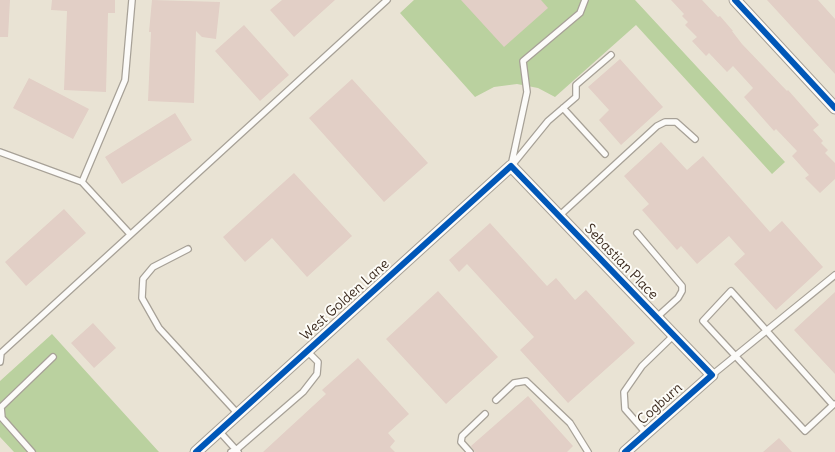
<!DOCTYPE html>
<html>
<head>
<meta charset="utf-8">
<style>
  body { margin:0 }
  canvas { display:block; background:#e9e3d4 }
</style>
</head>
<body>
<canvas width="835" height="452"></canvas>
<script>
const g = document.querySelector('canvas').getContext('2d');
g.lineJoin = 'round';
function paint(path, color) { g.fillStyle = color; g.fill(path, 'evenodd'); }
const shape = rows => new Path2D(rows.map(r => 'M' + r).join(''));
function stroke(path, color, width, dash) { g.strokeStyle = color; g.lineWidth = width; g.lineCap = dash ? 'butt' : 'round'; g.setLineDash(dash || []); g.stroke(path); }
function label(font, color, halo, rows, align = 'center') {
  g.font = font + ' Delius,sans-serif'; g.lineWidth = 4; g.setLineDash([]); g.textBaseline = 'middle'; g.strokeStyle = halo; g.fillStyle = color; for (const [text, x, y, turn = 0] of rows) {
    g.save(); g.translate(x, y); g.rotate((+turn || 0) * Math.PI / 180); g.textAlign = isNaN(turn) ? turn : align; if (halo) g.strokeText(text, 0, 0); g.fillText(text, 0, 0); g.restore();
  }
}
paint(shape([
  [414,0,635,0,785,162,772,174,636,25,555,97,538,88,517,84,494,87,475,97,400,13],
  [52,334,159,452,14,452,0,437,0,381]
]), '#bad19f');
paint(shape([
  [0,0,10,0,8,37,0,37],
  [52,0,115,0,115,13,108,13,106,92,64,90,67,11,51,10],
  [152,0,220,2,216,39,202,37,196,31,194,103,148,101,151,32,149,32],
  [282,0,335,0,294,37,270,10],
  [461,0,541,0,548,8,504,47],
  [671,0,702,0,718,17,720,16,733,31,732,31,742,44,787,91,788,90,819,125,813,130,823,141,821,143,828,150,825,153,835,163,835,179,820,193,805,178,809,175,792,156,797,151,776,129,774,131,744,97,753,88,733,66,727,72,709,53,706,56,692,41,697,37,685,25,688,22,682,16,684,14],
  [767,0,818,0,835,19,835,74],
  [244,25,289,75,260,101,215,51],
  [620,59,663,107,621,145,599,120,609,110,588,87],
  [29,78,89,109,73,139,13,108],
  [352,79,428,163,384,202,309,118],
  [175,113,192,140,122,184,105,157],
  [661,142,687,170,703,156,770,232,782,221,823,267,776,310,734,264,745,254,729,236,697,264,681,246,677,250,642,210,649,204,624,176],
  [294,173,352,236,307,277,272,238,245,262,223,237],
  [64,209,86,233,26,286,5,262],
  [490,223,547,286,556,278,575,300,586,290,635,343,568,403,520,350,534,337,467,264,459,272,449,260],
  [438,291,498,357,446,404,386,339],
  [835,292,835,374,794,330],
  [93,323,116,348,94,368,71,343],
  [358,358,409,414,388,433,395,441,390,447,395,452,263,452,326,394,322,390],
  [528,396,573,446,567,452,475,452,471,446],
  [779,438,792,452,763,452]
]), '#e2cfc6');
const lane = shape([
  [563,108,605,154],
  [0,152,82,182,130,234],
  [513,164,548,121,576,97,576,85,611,55],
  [511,166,527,92,523,61,580,13,585,0],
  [82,182,125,80,132,0],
  [559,216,657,126,665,122,676,122,695,139],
  [637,233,682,286,682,291,678,298,657,317],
  [188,249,153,267,143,279,142,298,159,328,238,414],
  [0,362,1,353,387,0],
  [712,375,835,275],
  [496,400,514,383,526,381,570,423,588,452],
  [833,405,805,431,703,321,731,291,833,405,835,404],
  [219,431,238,452],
  [646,433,625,409,624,392,642,366,674,335],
  [32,452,2,418,1,407,53,357],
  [231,452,236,450,303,392,317,374,318,362,307,351],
  [470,452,461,442,462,436,485,414]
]);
const street = shape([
  [735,0,835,108],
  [196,452,511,166,712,375,625,452]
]);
stroke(lane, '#a7a197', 8);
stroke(street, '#a7a197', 13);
stroke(lane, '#fcfbf9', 5.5);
stroke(street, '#fcfbf9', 11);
stroke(shape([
  [735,0,835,108],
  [196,452,511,166,712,375,625,452]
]), '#0057b8', 6);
label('14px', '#3b2a1e', '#fdfcf7', [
  ["Sebastian Place",621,262,46],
  ["West Golden Lane",345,300,-42],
  ["Cogburn",660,404,-42]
]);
</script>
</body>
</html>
